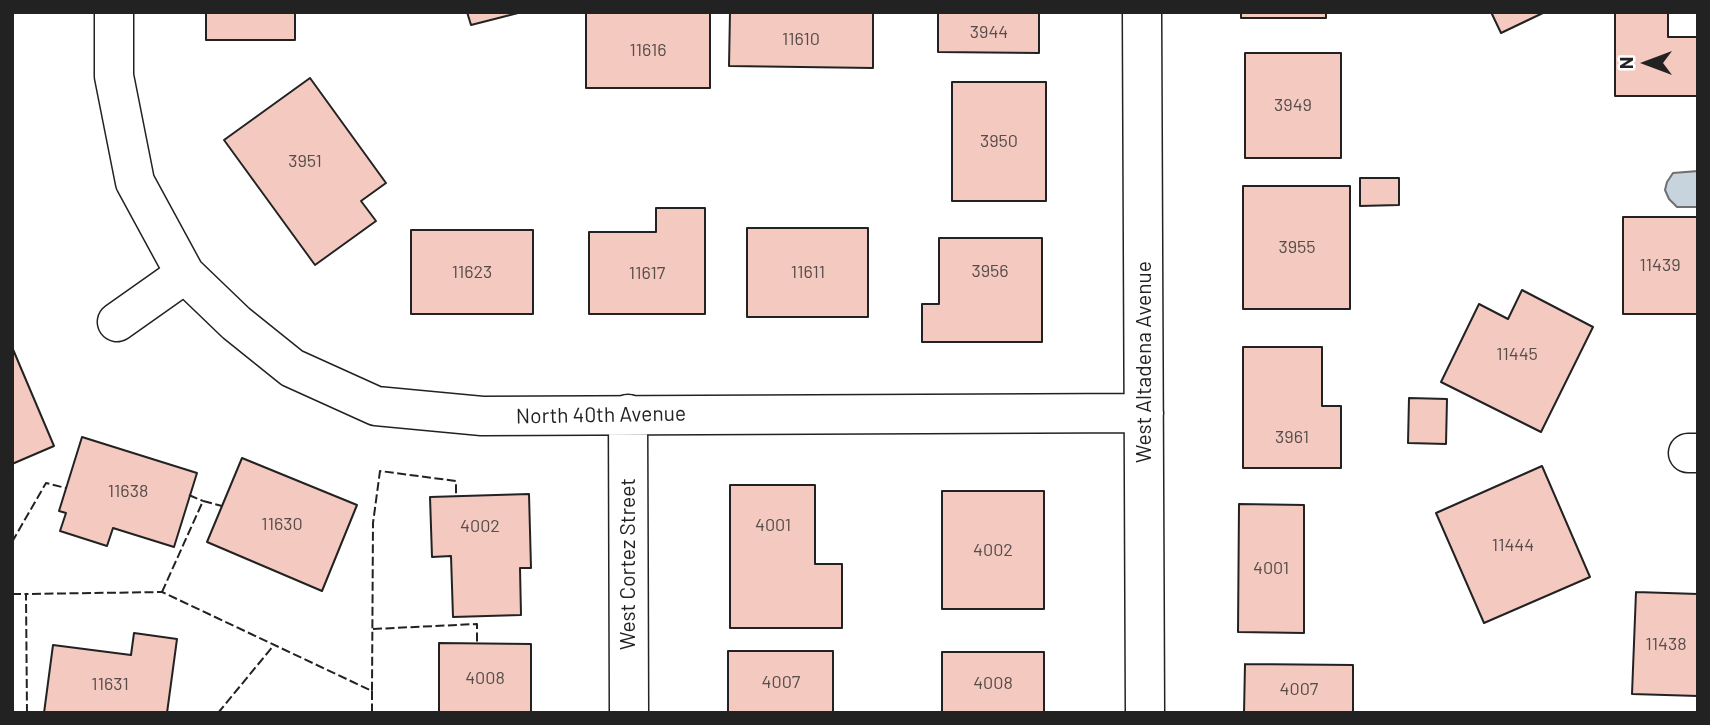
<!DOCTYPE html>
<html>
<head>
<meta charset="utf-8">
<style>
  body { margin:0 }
  #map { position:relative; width:1710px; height:725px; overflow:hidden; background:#fff; font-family:Barlow,sans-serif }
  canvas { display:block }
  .frame { position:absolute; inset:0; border:14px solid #222; pointer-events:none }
  .north { position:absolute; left:1612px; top:28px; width:70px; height:70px; -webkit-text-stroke:5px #fff; paint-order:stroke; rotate:270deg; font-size:19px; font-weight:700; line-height:28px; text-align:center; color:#222 }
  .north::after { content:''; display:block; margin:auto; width:24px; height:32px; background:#222; clip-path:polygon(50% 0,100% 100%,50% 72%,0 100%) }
</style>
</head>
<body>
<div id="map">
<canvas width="1710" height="725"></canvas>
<div class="frame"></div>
<div class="north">N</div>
</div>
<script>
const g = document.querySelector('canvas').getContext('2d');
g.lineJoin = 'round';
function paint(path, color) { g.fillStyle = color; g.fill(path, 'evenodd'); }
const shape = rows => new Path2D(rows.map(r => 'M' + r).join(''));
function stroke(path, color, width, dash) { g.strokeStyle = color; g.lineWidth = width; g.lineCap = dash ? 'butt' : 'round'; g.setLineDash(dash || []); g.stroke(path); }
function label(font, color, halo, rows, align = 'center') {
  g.font = font + ' Barlow,sans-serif'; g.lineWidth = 5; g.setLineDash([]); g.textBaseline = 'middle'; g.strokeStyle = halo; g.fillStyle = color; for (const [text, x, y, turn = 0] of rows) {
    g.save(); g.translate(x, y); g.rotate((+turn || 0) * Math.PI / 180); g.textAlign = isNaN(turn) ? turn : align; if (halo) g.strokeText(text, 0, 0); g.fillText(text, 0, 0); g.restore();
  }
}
const water = shape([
  [1698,171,1698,207,1677,207,1669,199,1665,190,1667,182,1673,173,1698,171]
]);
paint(water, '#c7d3dd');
stroke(water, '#6f6f6f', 2);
const building = shape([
  [206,12,295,12,295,40,206,40,206,12],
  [467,12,522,12,471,25,467,12],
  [586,12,710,12,710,88,586,88,586,12],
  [730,12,873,12,873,68,729,66,730,12],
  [938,12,1039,12,1039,53,938,52,938,12],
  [1241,12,1326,12,1326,18,1241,18,1241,12],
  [1491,12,1545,12,1501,33,1491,12],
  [1615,12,1668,12,1668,37,1698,37,1698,96,1615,96,1615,12],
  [1245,53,1341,53,1341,158,1245,158,1245,53],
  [310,78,386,183,361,201,376,221,315,265,224,140,310,78],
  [952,82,1046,82,1046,201,952,201,952,82],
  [1360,178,1399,178,1399,205,1360,206,1360,178],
  [1243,186,1350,186,1350,309,1243,309,1243,186],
  [656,208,705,208,705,314,589,314,589,232,656,232,656,208],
  [1623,217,1698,217,1698,314,1623,314,1623,217],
  [747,228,868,228,868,317,747,317,747,228],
  [411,230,533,230,533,314,411,314,411,230],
  [939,238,1042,238,1042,342,922,342,922,304,939,304,939,238],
  [1522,290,1593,327,1541,432,1441,382,1479,304,1508,319,1522,290],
  [12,347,54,446,12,464,12,347],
  [1243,347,1322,347,1322,406,1341,406,1341,468,1243,468,1243,347],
  [1409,398,1447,399,1446,444,1408,443,1409,398],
  [82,437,197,473,174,547,113,528,107,546,60,531,66,513,59,511,82,437],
  [242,458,357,505,322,591,207,542,242,458],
  [1542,466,1590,577,1484,623,1436,513,1542,466],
  [730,485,815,485,815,564,842,564,842,628,730,628,730,485],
  [942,491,1044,491,1044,609,942,609,942,491],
  [529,494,531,568,520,568,521,615,453,617,451,556,432,557,430,497,529,494],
  [1239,504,1304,505,1304,633,1238,632,1239,504],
  [1636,592,1698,594,1698,696,1632,694,1636,592],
  [134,633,177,639,167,713,44,713,53,645,131,655,134,633],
  [439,643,531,644,531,713,439,713,439,643],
  [728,651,833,651,833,713,728,713,728,651],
  [942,652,1044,652,1044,713,942,713,942,652],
  [1245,664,1353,665,1353,713,1244,713,1245,664]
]);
paint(building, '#f3c9c0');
stroke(building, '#222', 2);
const minor = shape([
  [114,12,114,76,135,182,185,274,236,323,292,368,376,406,482,416,1144,413],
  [1142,12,1145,713],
  [117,322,185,274],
  [628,414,629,713],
  [1688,453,1698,453]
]);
stroke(minor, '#222', 41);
stroke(minor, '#fff', 38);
stroke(shape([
  [189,495,203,501],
  [12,542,46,483,66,488],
  [162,592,203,501,222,506],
  [12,594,26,594],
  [373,629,477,624,477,643],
  [372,691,372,713],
  [27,713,26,594,162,592,372,691,373,523,380,471,456,481,456,496],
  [218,713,274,645]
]), '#222', 2, [9, 3.5]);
label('18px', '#564c4a', null, [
  ["3944",989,32],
  ["11610",801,39],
  ["11616",648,50],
  ["3949",1293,105],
  ["3950",999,141],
  ["3951",305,161],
  ["3955",1297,247],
  ["11439",1660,265],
  ["3956",990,271],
  ["11623",472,272],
  ["11611",808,272],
  ["11617",647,273],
  ["11445",1517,354],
  ["3961",1292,437],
  ["11638",128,491],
  ["11630",282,524],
  ["4001",773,525],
  ["4002",480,526],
  ["11444",1513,545],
  ["4002",993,550],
  ["4001",1271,568],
  ["11438",1666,644],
  ["4008",485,678],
  ["4007",781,682],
  ["4008",993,683],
  ["11631",110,684],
  ["4007",1299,689]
]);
label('21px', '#222', '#fff', [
  ["West Altadena Avenue",1144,362,-90],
  ["North 40th Avenue",601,415,-1],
  ["West Cortez Street",628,564,-90]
]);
</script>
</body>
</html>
